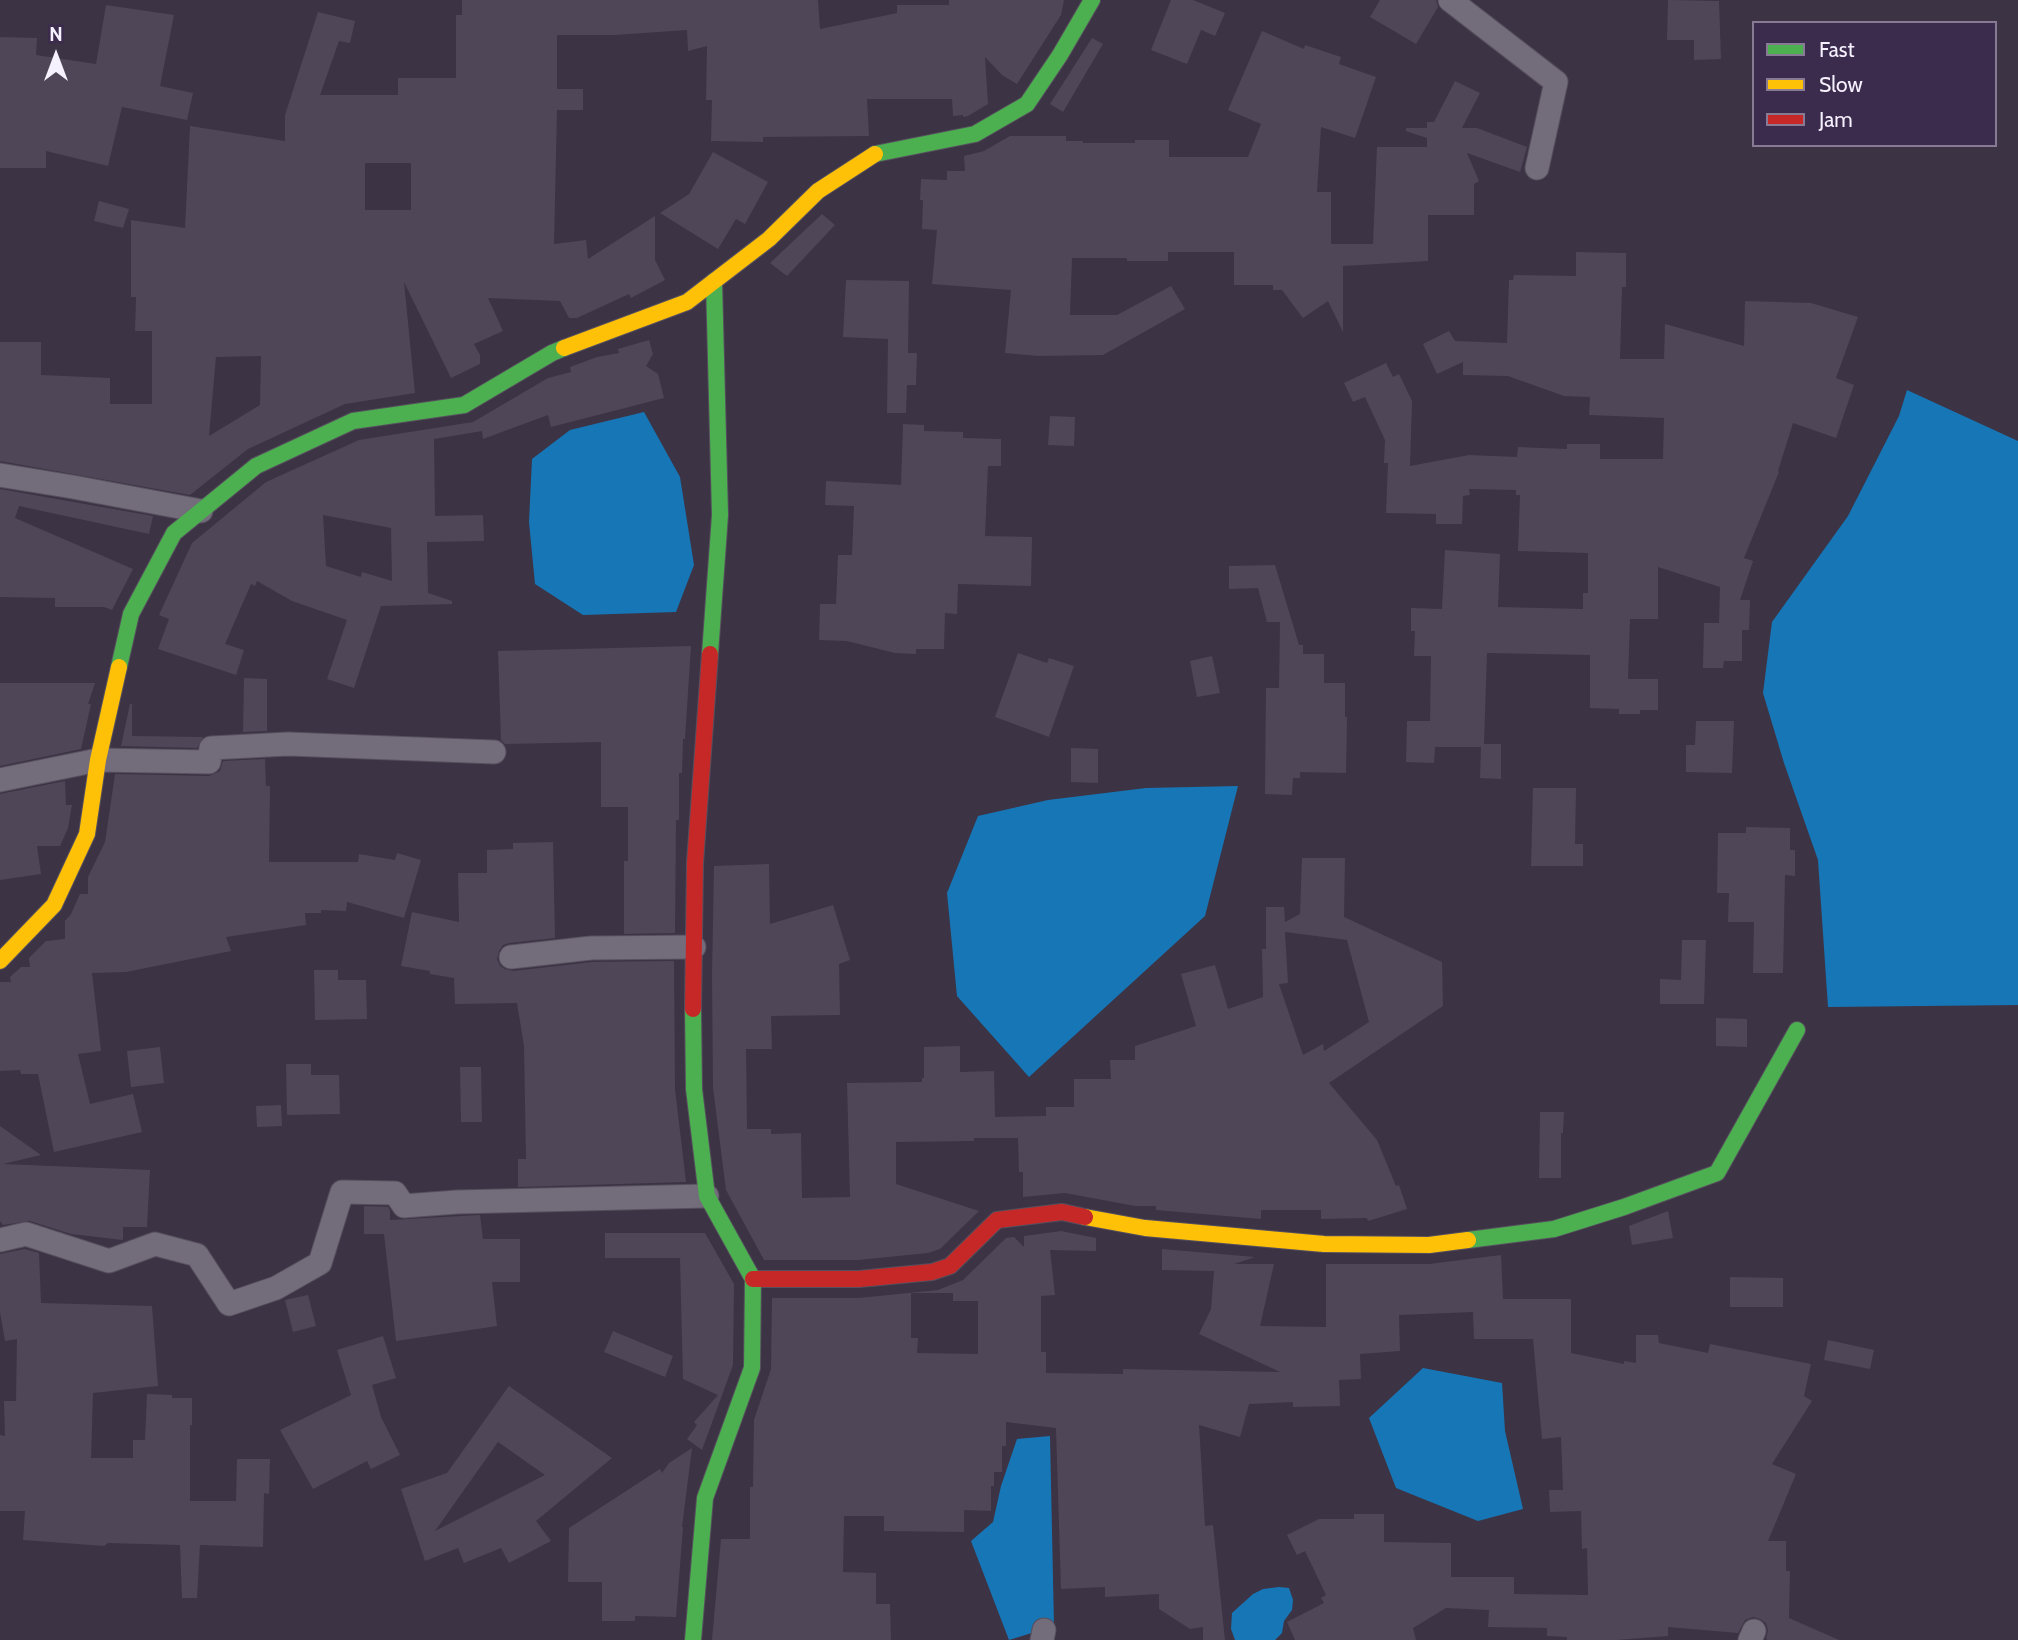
<!DOCTYPE html>
<html>
<head>
<meta charset="utf-8">
<style>
  body { margin:0 }
  #map { position:relative; width:2018px; height:1640px; overflow:hidden; background:#3c3345; font-family:Cabin,sans-serif }
  canvas { display:block }
  .legend { position:absolute; left:1752px; top:21px; width:245px; height:126px; box-sizing:border-box; background:#3b2b4d; border:2px solid #867a94; margin:0; padding:9px 12px; list-style:none; font-size:21px; color:#f6f1fe }
  .legend li { display:flex; align-items:center; gap:14px; height:35px }
  .legend b { width:35px; border:2px solid #867a94 }
  .north { position:absolute; left:21px; top:21px; width:70px; height:70px; -webkit-text-stroke:5px #3b2b4d; paint-order:stroke; rotate:0deg; font-size:19px; font-weight:700; line-height:28px; text-align:center; color:#f6f1fe }
  .north::after { content:''; display:block; margin:auto; width:24px; height:32px; background:#f6f1fe; clip-path:polygon(50% 0,100% 100%,50% 72%,0 100%) }
</style>
</head>
<body>
<div id="map">
<canvas width="2018" height="1640"></canvas>
<ul class="legend">
<li><b style="height:9px;background:#4caf50"></b>Fast</li>
<li><b style="height:9px;background:#ffc107"></b>Slow</li>
<li><b style="height:9px;background:#c62828"></b>Jam</li>
</ul>
<div class="north">N</div>
</div>
<script>
const g = document.querySelector('canvas').getContext('2d');
g.lineJoin = 'round';
function paint(path, color) { g.fillStyle = color; g.fill(path, 'evenodd'); }
const shape = rows => new Path2D(rows.map(r => 'M' + r).join(''));
function stroke(path, color, width, dash) { g.strokeStyle = color; g.lineWidth = width; g.lineCap = dash ? 'butt' : 'round'; g.setLineDash(dash || []); g.stroke(path); }
paint(shape([
  [1907,390,2018,441,2018,1005,1828,1007,1818,860,1784,763,1763,693,1772,622,1848,516,1899,416],
  [644,412,680,477,694,565,676,612,583,615,535,584,529,522,532,459,570,430],
  [1238,786,1205,916,1029,1077,957,996,947,893,978,816,1048,800,1146,788],
  [1423,1368,1502,1383,1505,1431,1523,1509,1478,1521,1396,1488,1369,1418],
  [1050,1436,1054,1626,1009,1640,971,1541,993,1522,1001,1486,1017,1439],
  [1279,1587,1289,1588,1293,1600,1292,1610,1284,1621,1282,1633,1275,1640,1235,1640,1231,1629,1232,1613,1253,1594,1263,1589]
]), '#1777b6');
paint(shape([
  [462,0,818,0,820,29,897,13,897,5,949,5,949,0,1064,0,1061,15,1017,84,1002,75,985,57,988,104,968,116,963,117,963,115,953,116,952,99,867,99,869,136,763,137,763,142,711,141,712,100,706,100,707,46,688,51,687,30,615,35,557,35,557,89,583,89,583,110,557,110,554,244,586,240,588,259,655,216,655,260,665,280,631,298,629,294,577,318,569,318,560,301,488,298,503,331,474,344,480,355,480,364,451,378,404,282,415,393,345,404,248,449,190,495,0,461,0,342,41,342,41,375,110,378,110,404,152,404,152,331,135,331,136,297,131,297,131,220,185,228,190,126,285,141,285,115,318,12,355,21,350,43,339,41,320,95,398,95,398,78,456,78,456,15,462,15],
  [365,163,411,163,411,210,365,210],
  [261,356,260,405,209,436,216,357],
  [1171,0,1193,0,1225,13,1215,36,1201,30,1187,64,1151,50],
  [1380,0,1436,0,1438,7,1416,44,1370,17],
  [1668,0,1719,1,1721,59,1694,60,1694,40,1667,40],
  [106,5,174,15,160,86,193,93,187,120,122,107,108,166,46,151,46,168,0,168,0,37,37,38,36,55,96,64],
  [1262,31,1304,49,1305,45,1341,57,1339,64,1376,77,1355,138,1321,127,1317,192,1331,192,1331,244,1373,244,1377,147,1427,147,1427,138,1406,131,1406,128,1427,128,1427,122,1434,122,1455,81,1480,93,1462,128,1477,128,1527,147,1520,172,1467,153,1479,181,1474,184,1474,215,1428,215,1428,261,1343,266,1343,332,1328,301,1303,318,1282,290,1273,290,1273,285,1234,285,1234,252,1168,252,1168,261,1127,261,1127,258,1072,258,1070,315,1117,315,1171,286,1185,309,1103,355,1038,356,1005,353,1011,290,932,284,937,230,922,229,923,200,920,200,921,179,947,180,947,171,965,171,964,156,984,151,1010,136,1066,136,1066,141,1083,141,1083,143,1135,143,1135,140,1169,140,1169,157,1248,157,1261,124,1228,110],
  [1092,38,1103,44,1063,112,1050,104],
  [713,152,768,182,745,224,736,219,718,249,660,213,689,194],
  [99,201,129,209,123,228,94,221],
  [822,214,835,225,787,276,770,263],
  [1576,252,1626,253,1626,287,1622,287,1620,359,1664,359,1665,324,1744,346,1745,301,1811,303,1858,317,1836,378,1854,385,1836,438,1793,423,1778,471,1779,472,1744,558,1753,561,1740,600,1750,600,1749,630,1742,630,1742,661,1724,661,1723,668,1703,668,1704,623,1719,623,1720,587,1658,567,1658,619,1630,619,1628,679,1658,679,1658,710,1640,710,1640,714,1619,714,1619,709,1590,708,1590,655,1487,653,1484,744,1501,744,1501,779,1480,778,1481,747,1435,747,1434,763,1406,762,1407,721,1430,721,1431,656,1414,656,1415,631,1411,631,1411,608,1442,609,1445,550,1500,554,1498,607,1583,609,1583,593,1588,593,1588,553,1518,551,1520,495,1516,495,1516,490,1469,489,1470,495,1463,496,1462,524,1436,524,1436,514,1386,513,1388,463,1384,463,1385,440,1365,397,1353,402,1344,383,1386,363,1393,377,1399,374,1412,401,1410,466,1469,455,1517,457,1518,447,1567,449,1567,444,1600,444,1600,459,1663,459,1664,418,1589,415,1590,397,1564,396,1508,376,1463,375,1463,362,1437,374,1423,344,1449,331,1455,341,1507,343,1509,280,1513,280,1514,275,1576,276],
  [846,280,909,281,908,353,917,353,916,385,907,385,906,413,887,413,888,339,843,337],
  [649,340,653,354,646,366,658,374,664,398,551,427,548,415,483,439,482,431,434,439,435,516,483,515,484,541,427,542,428,593,452,601,452,604,381,606,354,688,327,679,347,620,292,601,257,581,255,586,251,584,225,644,244,650,236,675,158,649,169,619,159,615,192,543,266,482,359,440,473,422,548,378,571,372,570,367,597,357,619,353,618,349],
  [323,515,391,528,392,581,362,572,361,577,326,566],
  [1050,416,1075,417,1074,446,1048,445],
  [903,424,924,425,924,431,963,432,963,438,1001,439,1001,466,988,466,985,536,1032,537,1031,586,958,584,957,614,945,613,944,649,916,649,916,654,895,653,847,641,819,640,820,604,836,604,838,555,852,555,854,506,825,505,826,481,901,485],
  [0,489,153,516,149,534,19,506,15,518,133,569,112,610,104,607,55,607,55,598,0,597],
  [1275,565,1299,645,1303,645,1303,654,1324,654,1324,683,1345,683,1345,717,1347,717,1346,773,1300,772,1300,778,1293,778,1292,795,1265,794,1266,688,1279,688,1280,622,1267,622,1258,588,1229,589,1229,566],
  [691,646,685,739,683,739,682,773,679,773,679,820,676,820,675,933,624,934,624,861,628,861,628,807,601,807,601,742,505,744,501,740,498,651],
  [1018,653,1047,663,1049,658,1074,666,1049,737,995,717],
  [1212,656,1220,693,1197,697,1190,661],
  [244,678,267,679,267,731,243,732],
  [0,683,95,683,88,704,91,704,81,749,0,766],
  [130,704,132,704,132,736,203,737,197,748,121,746],
  [1696,721,1734,721,1732,773,1686,772,1686,745,1695,745],
  [1071,748,1098,749,1098,783,1071,782],
  [265,759,266,786,270,786,269,862,358,862,359,854,395,860,397,853,421,860,404,918,347,902,346,911,321,910,321,913,305,913,306,925,226,937,231,951,126,972,92,973,101,1051,78,1054,90,1104,133,1094,142,1132,54,1152,38,1074,21,1074,20,1070,0,1071,0,982,11,982,10,977,21,967,30,967,29,958,46,941,65,939,65,921,71,914,80,894,88,894,88,877,105,842,115,774,209,776,220,771,223,761],
  [65,781,66,805,72,805,68,828,60,846,37,846,41,874,0,880,0,794],
  [1533,788,1576,788,1575,844,1583,844,1583,866,1531,866],
  [1746,827,1790,828,1790,850,1795,850,1795,876,1785,875,1783,973,1753,973,1754,922,1728,922,1729,893,1717,893,1718,833,1746,833],
  [553,842,555,938,509,943,503,945,499,951,497,959,500,966,505,969,513,971,592,962,674,961,675,1089,686,1182,518,1187,518,1159,526,1159,524,1046,517,1003,455,1004,454,978,430,974,430,971,401,966,412,912,459,922,458,873,487,873,487,850,513,849,513,843],
  [1302,858,1345,858,1344,917,1442,962,1443,1006,1329,1083,1377,1140,1396,1186,1399,1185,1407,1209,1368,1221,1367,1218,1321,1219,1321,1210,1261,1210,1261,1219,1156,1210,1156,1206,1135,1206,1065,1193,1023,1197,1023,1172,1019,1172,1018,1138,974,1138,974,1141,896,1142,896,1184,979,1211,940,1249,928,1253,858,1260,764,1260,726,1190,713,1088,712,976,714,866,769,864,770,924,833,905,850,960,839,964,840,1015,771,1016,772,1049,746,1049,747,1129,771,1129,771,1134,801,1133,802,1198,850,1197,847,1083,922,1082,922,1078,924,1078,924,1047,960,1046,960,1072,994,1071,995,1117,1046,1116,1046,1107,1074,1107,1074,1079,1111,1079,1110,1060,1135,1060,1135,1046,1196,1026,1181,974,1215,965,1228,1009,1263,997,1262,949,1266,949,1266,907,1284,907,1285,922,1300,914],
  [1285,932,1347,940,1369,1022,1324,1051,1323,1044,1303,1055,1279,984,1288,983],
  [1682,940,1706,940,1704,1004,1660,1004,1660,979,1681,980],
  [314,970,338,970,338,980,366,980,367,1019,315,1020],
  [1716,1018,1747,1019,1747,1047,1716,1046],
  [160,1047,164,1083,131,1087,127,1051],
  [286,1064,311,1064,311,1075,339,1075,340,1114,287,1115],
  [460,1067,481,1067,482,1122,461,1122],
  [281,1105,282,1126,257,1127,256,1106],
  [1540,1112,1564,1112,1563,1133,1561,1133,1561,1178,1539,1178],
  [0,1126,41,1155,3,1164,150,1170,147,1227,123,1227,123,1240,71,1234,30,1221,3,1225,0,1221],
  [364,1206,388,1207,390,1210,390,1220,480,1215,483,1239,520,1239,520,1282,492,1282,497,1326,396,1341,384,1234,364,1234],
  [1668,1211,1673,1238,1632,1245,1629,1226],
  [1061,1231,1096,1238,1096,1251,1050,1250,1055,1295,1041,1296,1041,1352,1046,1352,1046,1373,1123,1374,1123,1369,1280,1372,1199,1334,1211,1309,1214,1271,1162,1270,1162,1249,1255,1257,1234,1264,1274,1264,1260,1326,1326,1327,1326,1264,1429,1264,1501,1255,1503,1299,1571,1299,1571,1353,1624,1364,1624,1361,1636,1363,1636,1335,1658,1335,1659,1343,1708,1353,1710,1344,1811,1364,1804,1396,1812,1401,1772,1464,1796,1474,1768,1541,1786,1541,1786,1571,1790,1571,1789,1618,1839,1640,1768,1640,1766,1639,1768,1630,1766,1623,1760,1619,1753,1617,1745,1620,1738,1633,1668,1627,1668,1636,1616,1640,1567,1640,1567,1637,1547,1636,1547,1628,1488,1627,1489,1610,1446,1608,1413,1628,1416,1640,1295,1640,1287,1622,1324,1603,1321,1598,1326,1595,1305,1551,1297,1555,1287,1535,1319,1519,1354,1519,1354,1514,1384,1514,1384,1542,1451,1543,1451,1577,1514,1577,1514,1594,1588,1595,1587,1548,1582,1549,1581,1511,1550,1512,1549,1490,1563,1490,1561,1437,1542,1439,1533,1339,1474,1339,1473,1312,1399,1315,1400,1351,1360,1354,1361,1379,1339,1380,1340,1406,1293,1407,1293,1402,1249,1404,1240,1437,1199,1425,1205,1526,1213,1525,1225,1640,1203,1640,1203,1627,1190,1629,1159,1609,1159,1594,1105,1597,1105,1587,1061,1589,1056,1428,1006,1422,1006,1446,1002,1446,1002,1472,994,1472,994,1486,991,1486,991,1511,964,1510,964,1532,884,1531,884,1516,844,1516,843,1572,876,1573,876,1604,890,1604,891,1640,712,1640,721,1539,750,1539,750,1487,753,1487,754,1420,771,1369,772,1298,859,1298,938,1290,963,1280,1006,1238,1014,1237,1024,1247,1024,1236],
  [911,1293,953,1293,953,1301,978,1301,978,1354,917,1353,918,1338,911,1338],
  [605,1233,705,1233,734,1284,733,1365,702,1450,687,1439,697,1425,694,1422,718,1395,683,1379,680,1258,605,1258],
  [25,1249,39,1253,41,1303,152,1306,158,1386,93,1393,91,1458,133,1458,133,1440,145,1440,147,1394,172,1395,172,1398,192,1398,192,1425,190,1425,190,1501,236,1501,237,1459,270,1459,269,1494,264,1493,263,1547,200,1545,197,1598,182,1598,180,1545,108,1543,104,1546,23,1540,25,1511,0,1511,0,1435,5,1436,4,1401,16,1401,17,1339,5,1341,0,1312,0,1254],
  [1730,1277,1783,1278,1783,1307,1730,1307],
  [308,1295,316,1326,293,1332,285,1300],
  [613,1331,673,1356,665,1377,604,1352],
  [383,1336,396,1378,372,1385,381,1417,400,1455,371,1469,367,1461,313,1489,280,1430,351,1395,337,1350],
  [1828,1340,1874,1350,1870,1369,1824,1360],
  [509,1386,612,1458,536,1521,551,1541,509,1563,501,1548,464,1563,458,1548,425,1561,401,1489,447,1473],
  [498,1442,545,1475,435,1531],
  [692,1448,682,1527,683,1527,676,1617,635,1616,635,1621,602,1621,602,1582,568,1582,569,1528,660,1469,662,1473,669,1463]
]), '#4f4757');
const street = shape([
  [1450,0,1556,82,1537,168],
  [0,475,73,487,201,511],
  [0,780,98,760,209,762,211,748,288,744,494,752],
  [511,957,591,948,694,947],
  [0,1240,26,1234,109,1261,155,1244,197,1255,229,1304,276,1288,320,1263,342,1192,395,1193,404,1206,457,1202,707,1196],
  [1042,1640,1044,1630],
  [1750,1640,1754,1631]
]);
const fast = shape([
  [875,154,975,134,1027,104,1060,55,1092,0],
  [710,654,720,515,714,281],
  [119,667,131,614,174,533,256,466,353,421,464,405,552,353,564,348],
  [1468,1240,1554,1229,1624,1207,1717,1173,1797,1030],
  [693,1640,705,1498,752,1368,753,1279,707,1196,694,1089,693,1009]
]);
const slow = shape([
  [564,348,687,302,769,239,818,191,875,154],
  [0,961,54,905,87,834,98,760,119,667],
  [1085,1217,1145,1228,1324,1244,1429,1245,1468,1240]
]);
const jam = shape([
  [693,1009,695,863,710,654],
  [753,1279,859,1279,932,1272,950,1266,997,1220,1062,1212,1085,1217]
]);
stroke(street, '#564f5d', 25);
stroke(fast, '#564f5d', 18);
stroke(slow, '#564f5d', 18);
stroke(jam, '#564f5d', 18);
stroke(street, '#736c7b', 23);
stroke(fast, '#4caf50', 16);
stroke(slow, '#ffc107', 16);
stroke(jam, '#c62828', 16);
</script>
</body>
</html>
